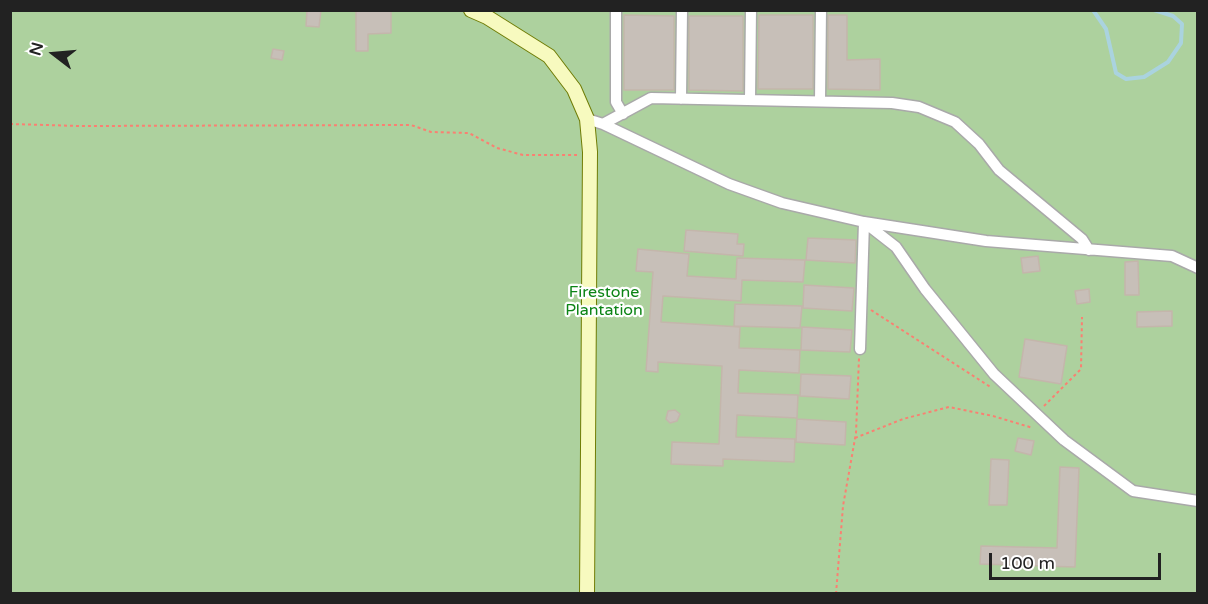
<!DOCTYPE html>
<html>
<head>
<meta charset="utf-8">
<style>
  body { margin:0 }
  #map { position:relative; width:1208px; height:604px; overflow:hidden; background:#f2efe9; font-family:"Varela Round",sans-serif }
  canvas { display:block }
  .frame { position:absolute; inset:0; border:12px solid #222; pointer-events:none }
  .north { position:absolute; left:24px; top:24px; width:60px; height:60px; -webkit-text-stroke:4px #fff; paint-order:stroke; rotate:286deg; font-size:16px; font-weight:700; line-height:24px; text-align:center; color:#222 }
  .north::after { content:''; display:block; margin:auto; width:21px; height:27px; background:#222; clip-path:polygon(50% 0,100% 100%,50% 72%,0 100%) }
  .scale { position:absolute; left:989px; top:553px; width:172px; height:27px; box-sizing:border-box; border:3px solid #222; border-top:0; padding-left:8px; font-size:18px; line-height:21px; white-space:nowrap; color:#222; -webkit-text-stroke:4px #fff; paint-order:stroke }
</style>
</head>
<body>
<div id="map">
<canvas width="1208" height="604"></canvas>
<div class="frame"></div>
<div class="north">N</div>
<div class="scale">100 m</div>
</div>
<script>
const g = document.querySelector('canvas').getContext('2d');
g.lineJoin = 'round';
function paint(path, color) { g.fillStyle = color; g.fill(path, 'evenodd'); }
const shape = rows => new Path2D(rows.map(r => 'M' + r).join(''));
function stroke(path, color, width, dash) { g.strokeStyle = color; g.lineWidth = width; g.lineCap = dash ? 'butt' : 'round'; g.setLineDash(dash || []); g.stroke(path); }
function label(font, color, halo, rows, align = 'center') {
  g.font = font + ' "Varela Round",sans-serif'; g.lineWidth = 4.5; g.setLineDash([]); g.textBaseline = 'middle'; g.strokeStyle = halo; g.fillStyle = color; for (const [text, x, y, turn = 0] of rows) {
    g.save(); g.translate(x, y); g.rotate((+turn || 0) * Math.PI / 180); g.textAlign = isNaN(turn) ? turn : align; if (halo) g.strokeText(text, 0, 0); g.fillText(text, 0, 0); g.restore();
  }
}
paint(shape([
  [11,11,1197,11,1197,593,11,593]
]), '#add19e');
stroke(shape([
  [1093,10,1106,29,1116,73,1126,79,1144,77,1168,62,1181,43,1182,24,1173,16,1154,10]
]), '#aad3df', 4);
const building = shape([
  [307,10,321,10,319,27,306,26,307,10],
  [356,10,391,10,391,33,368,34,368,51,356,51,356,10],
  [624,15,674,16,674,90,624,90,624,15],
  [759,15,813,15,813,89,758,89,759,15],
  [828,15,847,15,847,60,880,59,880,90,828,89,828,15],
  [689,16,743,16,743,91,689,90,689,16],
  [273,49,284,51,282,60,271,58,273,49],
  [686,230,738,234,737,244,744,244,743,256,684,251,686,230],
  [808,238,856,240,855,263,806,260,808,238],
  [638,249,689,254,687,276,736,279,737,258,805,260,803,282,742,280,741,301,663,296,661,322,740,327,739,348,800,350,799,373,739,370,738,393,798,395,797,418,737,415,736,437,795,439,794,462,723,459,723,466,671,464,672,442,719,444,722,366,658,362,658,372,646,371,653,272,636,271,638,249],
  [1038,256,1040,271,1023,273,1021,258,1038,256],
  [1138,261,1139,295,1125,295,1125,262,1138,261],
  [804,285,854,288,852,311,803,308,804,285],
  [1089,289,1090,302,1077,304,1075,291,1089,289],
  [735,304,802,306,800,328,734,326,735,304],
  [1172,311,1172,326,1137,327,1137,312,1172,311],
  [802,327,852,330,850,352,801,350,802,327],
  [1025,339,1067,346,1061,384,1019,377,1025,339],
  [801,374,851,376,849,399,800,396,801,374],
  [675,410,680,414,677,421,670,423,666,419,668,411,675,410],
  [797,419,846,422,845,445,796,442,797,419],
  [1018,438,1034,441,1031,455,1015,451,1018,438],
  [991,459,1009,460,1007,505,989,505,991,459],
  [1060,467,1079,468,1075,567,980,564,981,546,1057,548,1060,467]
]);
paint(building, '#c7bfb8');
stroke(building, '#c4b6ab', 1.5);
const street = shape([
  [616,10,616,102,623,114],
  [681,99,682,10],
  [750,100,751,10],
  [820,101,821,10],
  [587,119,603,124,651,98,892,103,919,107,955,122,979,144,999,170,1082,239,1089,250],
  [603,124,729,184,782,203,864,222,986,241,1172,256,1198,268],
  [864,222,896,247,925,289,994,374,1064,440,1133,491,1198,501],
  [860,349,864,222]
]);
const secondary = shape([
  [471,10,487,17,549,56,574,89,587,119,590,152,587,594]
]);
stroke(street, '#a9a9a9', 13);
stroke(secondary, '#707d05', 16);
stroke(shape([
  [10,124,80,126,411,125,431,132,469,133,497,148,523,155,577,155],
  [871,310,992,388],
  [1044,406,1081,369,1082,317],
  [855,438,903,419,949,407,993,416,1033,428],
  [836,594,843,506,856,433,859,358]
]), '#fa8072', 2, [3, 3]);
stroke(street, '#fff', 10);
stroke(secondary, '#f7fabf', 14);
label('16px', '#0c8416', '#fff', [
  ["Firestone",604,293],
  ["Plantation",604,311]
]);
</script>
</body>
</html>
